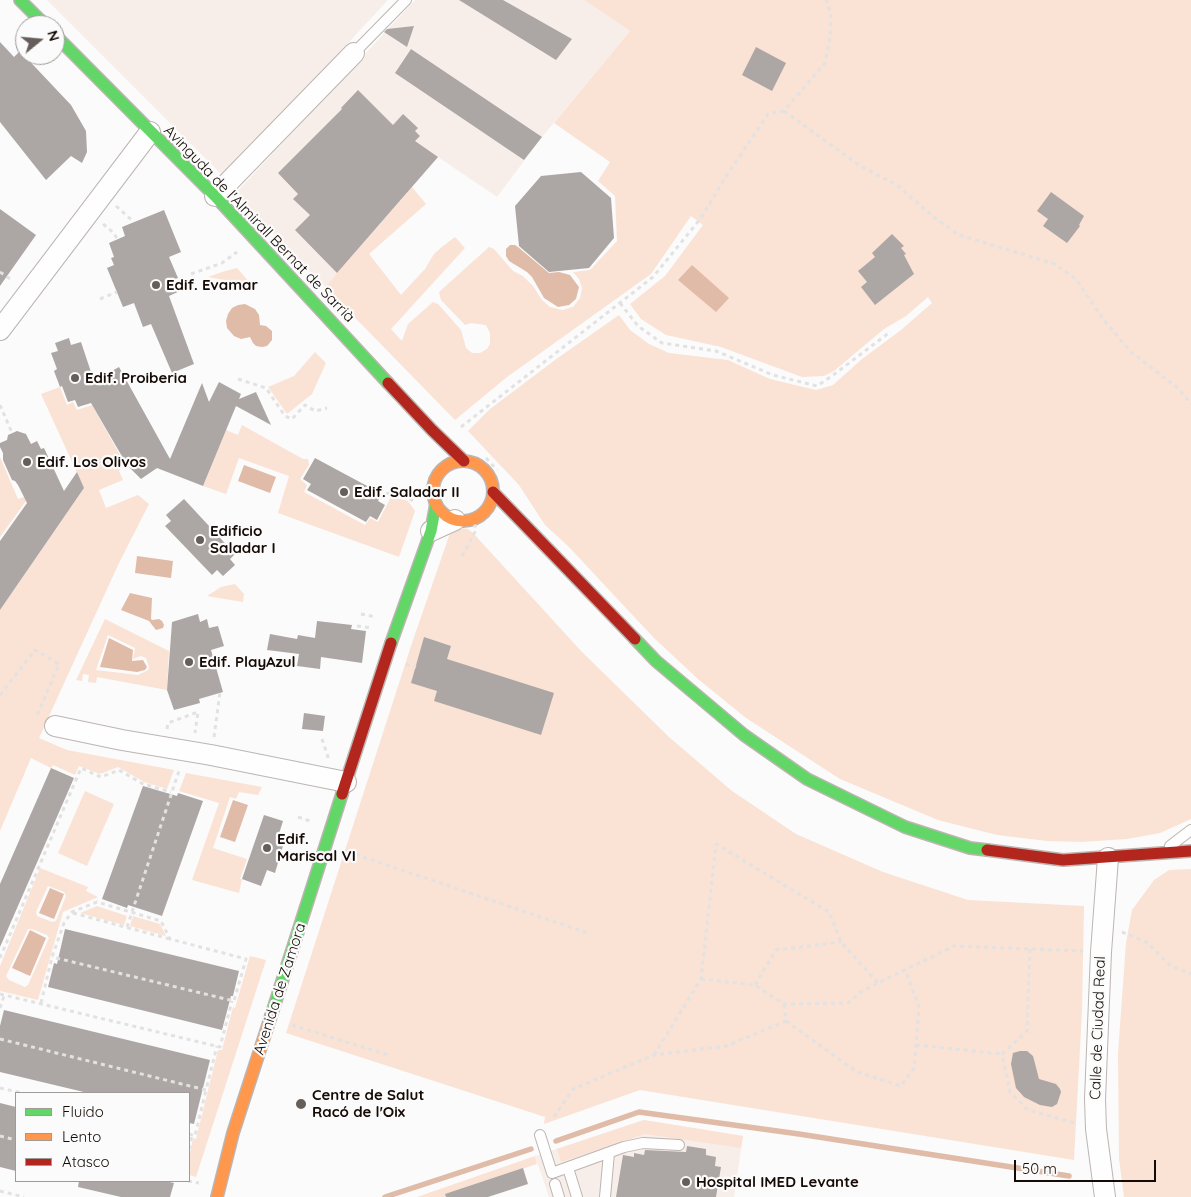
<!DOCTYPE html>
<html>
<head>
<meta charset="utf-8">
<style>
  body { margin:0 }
  #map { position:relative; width:1191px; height:1197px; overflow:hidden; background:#fbfbfb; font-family:Quicksand,sans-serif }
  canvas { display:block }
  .legend { position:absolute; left:15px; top:1092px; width:175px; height:90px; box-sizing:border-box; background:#fbfbfb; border:1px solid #9f9b99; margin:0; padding:6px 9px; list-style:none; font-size:15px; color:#150a05 }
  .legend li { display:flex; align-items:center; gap:10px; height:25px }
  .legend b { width:25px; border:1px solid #9f9b99 }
  .north { position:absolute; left:15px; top:15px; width:50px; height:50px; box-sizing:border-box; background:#fbfbfb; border:1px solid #9f9b99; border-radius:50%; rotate:73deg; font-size:14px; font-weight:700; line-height:20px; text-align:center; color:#150a05 }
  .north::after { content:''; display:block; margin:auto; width:18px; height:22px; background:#665e5b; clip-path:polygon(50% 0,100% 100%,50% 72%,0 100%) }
  .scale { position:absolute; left:1014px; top:1160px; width:142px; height:22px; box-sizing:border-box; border:2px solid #150a05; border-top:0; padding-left:6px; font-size:15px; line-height:18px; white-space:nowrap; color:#150a05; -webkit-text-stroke:4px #fbfbfb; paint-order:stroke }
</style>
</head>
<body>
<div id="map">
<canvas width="1191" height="1197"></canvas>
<ul class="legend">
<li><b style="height:6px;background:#63d668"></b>Fluido</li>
<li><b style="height:6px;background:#ff974d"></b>Lento</li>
<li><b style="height:6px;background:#b3261e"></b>Atasco</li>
</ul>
<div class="north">N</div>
<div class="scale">50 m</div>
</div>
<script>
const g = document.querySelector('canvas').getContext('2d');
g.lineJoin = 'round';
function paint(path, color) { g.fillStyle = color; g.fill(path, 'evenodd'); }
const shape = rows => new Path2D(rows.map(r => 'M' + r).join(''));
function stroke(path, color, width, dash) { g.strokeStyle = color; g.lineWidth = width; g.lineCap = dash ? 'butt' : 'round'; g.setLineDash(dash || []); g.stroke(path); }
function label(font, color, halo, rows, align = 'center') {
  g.font = font + ' Quicksand,sans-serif'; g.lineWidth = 4.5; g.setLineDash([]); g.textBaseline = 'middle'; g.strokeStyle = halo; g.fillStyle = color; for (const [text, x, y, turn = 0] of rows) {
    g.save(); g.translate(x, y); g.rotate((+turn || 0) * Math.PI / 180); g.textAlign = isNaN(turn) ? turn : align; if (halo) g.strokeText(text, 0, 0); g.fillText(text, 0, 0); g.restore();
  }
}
paint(shape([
  [47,0,388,0,224,177],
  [415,0,584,0,630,31,542,137,497,197,438,157,325,287,235,194],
  [644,1120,743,1136,734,1197,549,1197,535,1156]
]), '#f8eee9');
paint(shape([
  [584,0,1191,0,1191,819,1160,833,1127,839,1081,842,1047,841,997,835,938,820,840,779,746,718,698,679,654,638,568,546,545,525,519,485,468,431,490,409,555,360,619,315,630,330,649,344,669,353,728,360,770,379,816,390,833,385,862,359,901,330,932,303,928,297,906,316,884,329,834,371,824,376,802,377,721,347,666,335,641,319,630,304,665,276,703,225,691,216,651,274,507,377,455,420,325,287,412,187,426,204,369,254,401,295,425,269,434,254,443,246,455,237,465,248,391,329,402,341,408,324,433,302,438,304,461,330,466,348,472,353,480,353,487,349,490,344,490,333,486,325,471,323,465,325,441,300,439,292,489,247,494,249,513,271,523,276,533,286,542,300,550,307,562,310,573,307,580,298,582,288,579,279,573,272,590,270,617,241,615,196,598,181,610,162,554,123,630,31],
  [237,268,252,285,208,277,225,271],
  [315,352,326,363,312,394,287,414,268,387,294,376],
  [60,387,67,405,73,402,77,410,92,405,125,464,119,471,123,480,99,490,106,508,138,495,149,504,119,563,39,738,67,750,174,770,167,789,144,782,118,767,100,774,79,766,75,775,53,765,51,768,31,758,0,831,0,610,84,488,41,394],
  [242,425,303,459,308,459,309,465,300,479,307,485,304,492,365,525,370,518,378,522,391,497,408,501,415,511,399,557,278,513,289,476,239,458,226,494,203,486,226,430,238,435],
  [0,457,18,499,27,496,29,497,0,537],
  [460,528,468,529,473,533,582,652,669,737,732,791,796,834,883,872,968,900,1084,906,1082,1011,1074,1160,640,1090,544,1124,545,1117,286,1033,412,643,449,536,452,531],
  [235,584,244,594,243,602,207,596,221,587],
  [105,619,169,651,167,690,97,677,96,683,88,682,89,675,83,674,82,681,76,680],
  [108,635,135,648,133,659,141,656,146,658,149,667,148,670,138,675,96,670],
  [186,773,262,787,258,795,239,792,236,799,230,797,213,848,247,859,240,879,242,879,239,893,192,880,219,803,179,791],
  [85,791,114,804,87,866,58,853],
  [40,868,88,887,86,891,98,897,63,912,38,1000,0,991,0,966],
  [48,886,64,892,66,896,56,921,52,922,37,916,36,912],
  [32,929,47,935,49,938,28,985,25,987,9,980,6,976,28,929],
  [1191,869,1191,1197,1124,1197,1119,1159,1118,1053,1126,943,1132,910,1154,880,1169,870],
  [97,906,127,916,124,925,80,913],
  [133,916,160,924,166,936,130,926],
  [250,956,266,960,196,1177,189,1175,189,1158,193,1138,196,1139,218,1050,222,1050,233,1007,235,1008],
  [644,1120,743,1136,741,1148,645,1134,561,1162,557,1149],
  [535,1156,537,1164,471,1186,474,1197,417,1197]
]), '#fae2d5');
paint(shape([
  [510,245,515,245,518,247,549,273,559,272,570,275,579,287,576,299,569,305,558,307,544,298,532,277,527,272,509,261,506,256,506,249],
  [692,265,729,298,716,312,678,280],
  [245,304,255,309,259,315,260,325,266,326,272,331,272,340,267,346,262,347,256,346,253,343,250,337,241,339,234,336,227,328,226,321,228,314,232,308,238,305],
  [244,465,276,477,270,493,238,481],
  [137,556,173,561,171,578,135,573],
  [130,593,152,598,151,619,152,620,159,619,162,621,164,625,163,628,156,630,149,621,121,610],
  [109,638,133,650,132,661,143,660,147,667,145,670,137,672,100,667],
  [233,800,248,805,235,842,220,837],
  [50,888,64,894,54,919,39,913],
  [30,930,46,938,30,976,12,968]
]), '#e0bba7');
stroke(shape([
  [556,1141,639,1112,799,1134,1069,1176],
  [385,1197,531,1149]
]), '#e0bba7', 5.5);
paint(shape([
  [459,0,503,0,572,39,556,60],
  [414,26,407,47,384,32,387,29],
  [0,42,14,57,20,51,71,105,86,131,87,152,82,163,71,156,46,180,0,122],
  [756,47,786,63,772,91,742,75],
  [411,49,542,137,524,160,395,73],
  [358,90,393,125,403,114,418,128,415,131,420,136,415,141,438,157,337,273,295,230,310,215,293,199,298,194,278,173,342,109,341,108],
  [581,172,611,198,614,238,589,268,549,272,519,246,515,206,541,176],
  [1051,192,1084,216,1079,225,1080,226,1067,243,1043,226,1048,219,1037,211],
  [0,209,36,235,0,286],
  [164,210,181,252,169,257,178,278,175,279,180,291,169,296,194,364,172,373,151,324,143,327,134,303,123,307,107,268,114,265,111,258,114,257,109,243,125,236,122,227],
  [892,234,904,246,901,248,906,254,904,255,914,274,875,305,861,287,867,282,858,271,875,257,872,253],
  [69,338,71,345,81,342,94,381,119,367,170,459,202,383,209,402,219,382,241,394,239,399,256,392,271,425,236,406,203,486,157,468,141,479,127,465,91,403,78,407,75,400,68,402,62,386,60,387,54,371,57,369,51,353,58,351,55,343],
  [17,431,26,434,31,444,37,441,41,449,44,448,64,491,77,472,84,488,0,610,0,541,27,503,18,485,15,481,12,480,3,460,3,453,0,447,0,443,7,440,8,435],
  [315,458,382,494,378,501,385,505,377,520,370,516,366,522,307,490,311,484,303,479],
  [184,499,235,554,230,559,235,565,223,576,217,570,212,575,165,526,171,521,166,515],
  [198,614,200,622,207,619,209,628,218,626,224,646,211,650,223,692,199,699,200,703,174,710,167,690,172,622],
  [317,621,352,625,351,629,366,631,362,663,321,657,320,669,297,666,299,654,267,650,270,634,297,639,298,635,315,638],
  [424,637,451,646,447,659,554,693,541,735,434,701,437,691,411,683],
  [304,713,325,716,323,731,302,729],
  [51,768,74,778,0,947,0,884],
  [143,786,177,796,178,793,203,801,162,916,128,905,127,908,102,899],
  [264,815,283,821,278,837,285,839,275,873,267,870,261,886,242,879],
  [65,929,239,971,233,996,231,996,222,1030,48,987,54,963,57,964],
  [4,1010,210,1060,194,1124,189,1123,189,1093,88,1093,0,1072,0,1026],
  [1020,1051,1027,1051,1033,1056,1039,1079,1056,1084,1060,1089,1061,1092,1057,1104,1052,1107,1040,1105,1024,1097,1016,1088,1011,1064,1013,1053],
  [0,1103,16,1107,16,1171,0,1167],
  [687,1146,706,1149,706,1155,716,1157,715,1166,721,1167,716,1197,616,1197,623,1155,634,1157,634,1153,644,1155,645,1150,686,1152],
  [523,1168,528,1184,488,1197,446,1197,445,1194],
  [79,1181,165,1181,174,1183,170,1197,121,1197,78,1187]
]), '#aca7a4');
const lane = shape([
  [354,53,406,0],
  [1170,846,1191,830],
  [540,1135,552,1173,624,1147,643,1143,679,1145],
  [568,1168,577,1197],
  [555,1184,559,1197],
  [605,1197,609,1153]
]);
const street = shape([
  [215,196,354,53],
  [0,330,150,132],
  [431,531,455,520],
  [55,726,122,740,211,755,346,782],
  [1105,1197,1096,1129,1095,1099,1101,952,1108,858]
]);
const fast = shape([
  [20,0,45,25],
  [55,35,215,196,388,383],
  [635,639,656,661,744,735,807,779,905,827,970,848,987,850],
  [391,643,431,531,436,504],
  [271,1016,342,794]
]);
const slow = shape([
  '433 491a30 30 0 1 1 60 0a30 30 0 1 1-60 0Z',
  [217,1197,233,1133,271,1016]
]);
const jam = shape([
  [388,383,432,430,464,461],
  [493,492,635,639],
  [342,794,391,643],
  [987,850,1063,860,1191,851]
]);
stroke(lane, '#bcb5b2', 12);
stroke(street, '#bcb5b2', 22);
stroke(fast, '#bcb5b2', 14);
stroke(slow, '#bcb5b2', 14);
stroke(jam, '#bcb5b2', 14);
stroke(shape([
  [784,111,860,166,897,185,935,218,959,235,1055,264,1076,279,1103,319,1131,352,1179,389,1191,404],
  [116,206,134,222],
  [103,224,114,233,117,239],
  [0,272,13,281],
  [191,274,222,263,237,252],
  [100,299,117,292],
  [620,303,638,326,662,343,716,351,773,375,817,386,832,376,890,332],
  [238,379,266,388,285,416,292,419,305,405,315,411,327,408],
  [0,405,12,433],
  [461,427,653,277,701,218,725,178,768,114,784,111,825,63,830,38,831,14,826,0],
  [486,458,497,470],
  [386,493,410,499,415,502],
  [462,556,476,530,474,522],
  [361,614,376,617],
  [357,626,372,628],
  [406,664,416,667],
  [0,695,35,650,59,664,37,716],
  [167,729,168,723,198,712,195,733],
  [214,737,220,692],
  [322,739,329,760],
  [298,817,310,821],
  [348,852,591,934],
  [73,913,170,939],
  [127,927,180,768],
  [1122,932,1146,942,1171,966,1191,974],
  [1030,949,1027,1031,1002,1054,1010,1092,1028,1110,1078,1124],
  [0,958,81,768,101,777,119,770,143,784,171,792],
  [701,979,755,985,784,1004,848,1003,859,993,878,983,954,946,1083,951],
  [755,985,776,950,841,942],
  [0,994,220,1047,232,1001],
  [41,1003,52,957,64,923,72,912,97,902,161,921,170,939,246,959,234,1001,52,957],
  [0,1008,4,996],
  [786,1021,857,1072,901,1086,914,1068,919,1007,905,969],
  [292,1025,391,1056],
  [0,1039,206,1090,217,1046],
  [916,1045,1002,1054],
  [654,1055,701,979,716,844,829,912,841,942,878,983],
  [0,1088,22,1093],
  [554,1117,573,1089,654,1055,726,1046,786,1021,784,1004],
  [189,1134,195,1136,206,1090],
  [0,1136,16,1140],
  [189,1149,192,1135],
  [188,1181,199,1183],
  [0,1191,24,1197]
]), '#e2e2e2', 3, [4, 4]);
stroke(lane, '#fefefe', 10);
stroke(street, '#fefefe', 20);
stroke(fast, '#63d668', 11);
stroke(slow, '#ff974d', 11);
stroke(jam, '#b3261e', 11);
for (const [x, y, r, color] of [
  [156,285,5,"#665e5b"],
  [75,378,5,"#665e5b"],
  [27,462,5,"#665e5b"],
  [344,492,5,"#665e5b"],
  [200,540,5,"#665e5b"],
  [189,662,5,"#665e5b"],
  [267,848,5,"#665e5b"],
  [301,1104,6,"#665e5b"],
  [686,1182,5,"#665e5b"]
]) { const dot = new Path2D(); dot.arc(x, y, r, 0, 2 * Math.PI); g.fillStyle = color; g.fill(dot); stroke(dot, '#fbfbfb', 2); }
label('15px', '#150a05', '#fbfbfb', [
  ["Avinguda de l'Almirall Bernat de Sarrià",259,224,46],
  ["Avenida de Zamora",280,989,-72],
  ["Calle de Ciudad Real",1098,1028,-88]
]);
label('bold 15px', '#150a05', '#fbfbfb', [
  ["Edif. Evamar",166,285],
  ["Edif. Proiberia",85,378],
  ["Edif. Los Olivos",37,462],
  ["Edif. Saladar II",354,492],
  ["Edificio",210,531],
  ["Saladar I",210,548],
  ["Edif. PlayAzul",199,662],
  ["Edif.",277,839],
  ["Mariscal VI",277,856],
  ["Centre de Salut",312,1095],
  ["Racó de l'Oix",312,1112],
  ["Hospital IMED Levante",696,1182]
], 'left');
</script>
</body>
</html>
